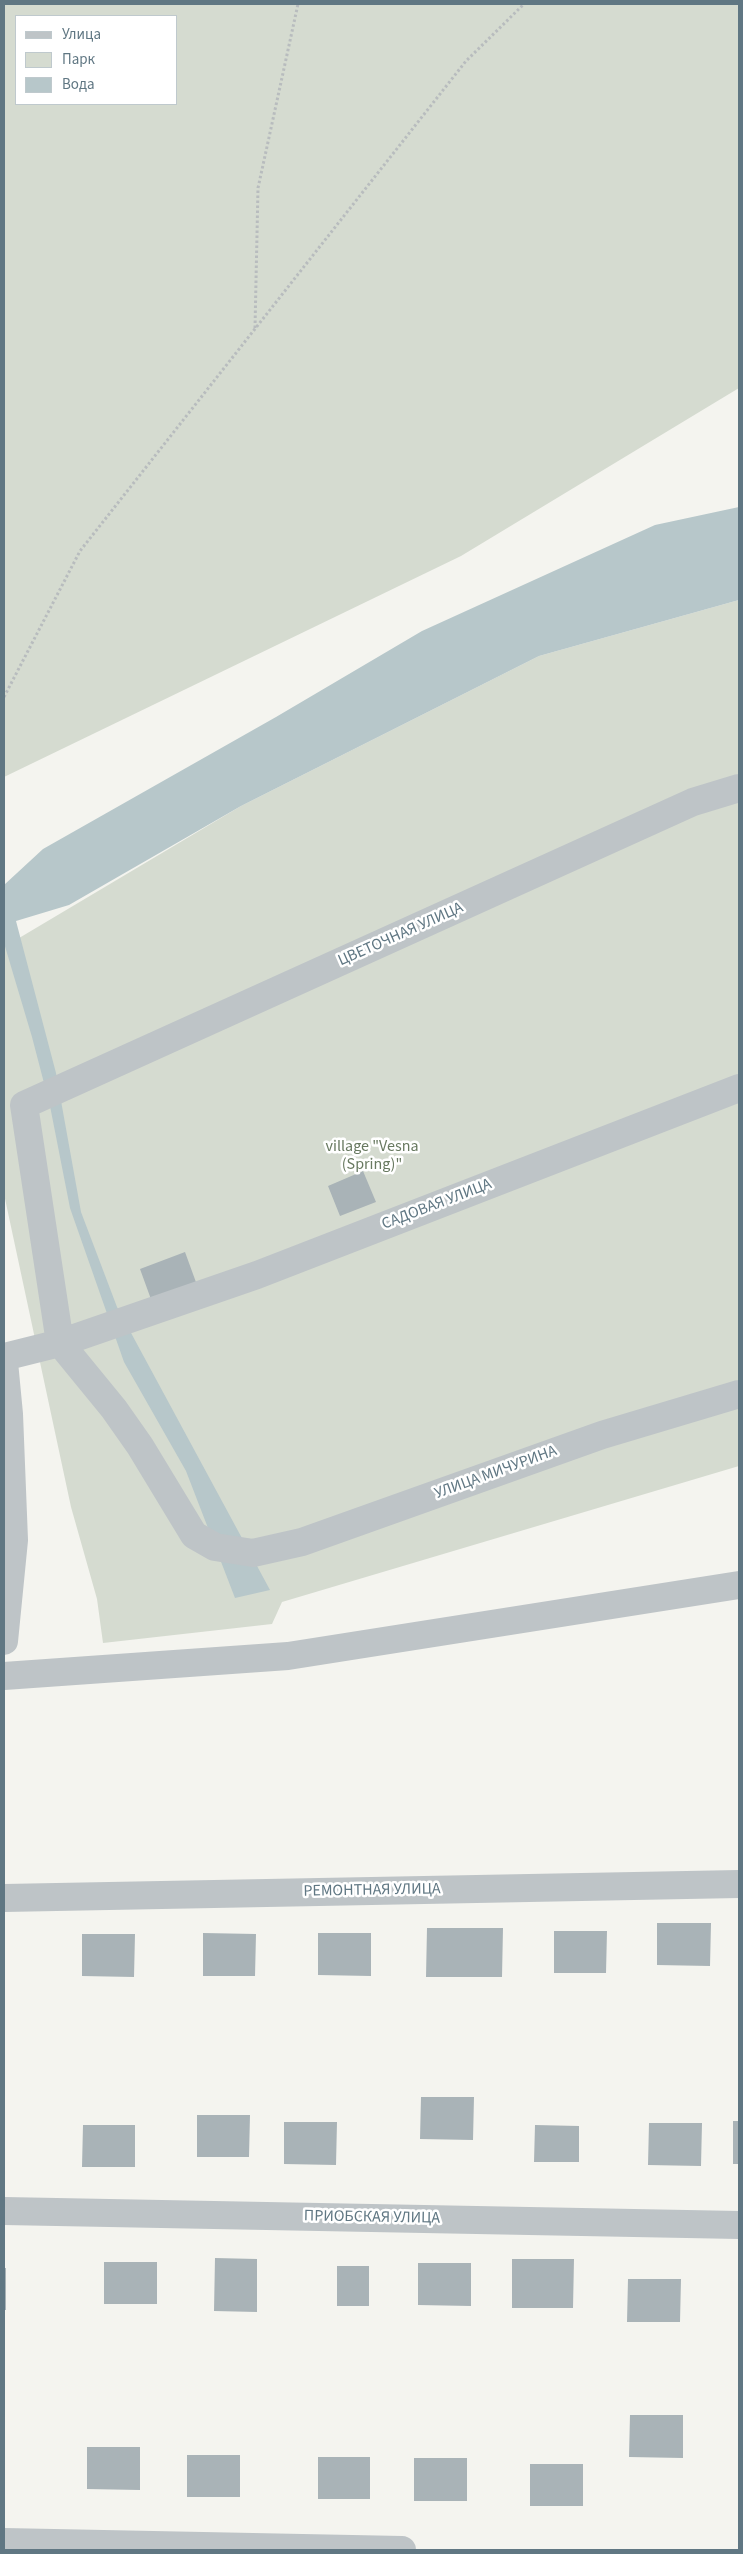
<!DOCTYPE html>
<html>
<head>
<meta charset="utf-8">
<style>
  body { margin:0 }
  #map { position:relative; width:743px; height:2554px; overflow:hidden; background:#f4f4ef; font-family:"Source Sans 3",sans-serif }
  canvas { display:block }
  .frame { position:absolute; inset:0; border:5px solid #607783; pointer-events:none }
  .legend { position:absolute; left:15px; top:15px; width:162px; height:90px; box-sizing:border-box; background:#fff; border:1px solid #bfc9cd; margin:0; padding:6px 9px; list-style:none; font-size:15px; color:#607783 }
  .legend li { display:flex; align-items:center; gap:10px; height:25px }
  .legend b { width:25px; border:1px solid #bfc9cd }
</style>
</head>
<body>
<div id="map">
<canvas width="743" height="2554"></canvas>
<div class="frame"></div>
<ul class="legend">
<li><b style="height:6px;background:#bec4c7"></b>Улица</li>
<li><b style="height:14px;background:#d5dbd0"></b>Парк</li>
<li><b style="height:14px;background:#b7c7ca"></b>Вода</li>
</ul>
</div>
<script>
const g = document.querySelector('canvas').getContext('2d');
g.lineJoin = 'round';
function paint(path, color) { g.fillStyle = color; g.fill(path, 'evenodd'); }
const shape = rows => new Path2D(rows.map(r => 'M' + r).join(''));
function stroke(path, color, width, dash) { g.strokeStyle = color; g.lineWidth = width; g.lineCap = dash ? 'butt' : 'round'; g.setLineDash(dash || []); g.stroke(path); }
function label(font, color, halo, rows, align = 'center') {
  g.font = font + ' "Source Sans 3",sans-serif'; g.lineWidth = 5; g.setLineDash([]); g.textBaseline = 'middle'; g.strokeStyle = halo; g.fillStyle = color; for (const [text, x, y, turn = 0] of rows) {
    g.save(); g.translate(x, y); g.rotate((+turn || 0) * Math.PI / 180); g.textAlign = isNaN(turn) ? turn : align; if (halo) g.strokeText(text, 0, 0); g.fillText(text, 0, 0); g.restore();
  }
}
paint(shape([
  [4,4,739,4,739,388,461,556,4,777],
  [16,16,176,16,176,104,16,104],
  [739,600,739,1466,282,1602,272,1624,103,1643,97,1599,71,1507,4,1194,4,947,241,806,539,656]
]), '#d5dbd0');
paint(shape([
  [739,507,739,600,539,656,241,806,69,905,16,921,56,1073,81,1212,117,1307,270,1590,235,1598,186,1471,124,1362,70,1208,50,1106,32,1037,4,943,4,885,43,849,276,717,422,631,655,525]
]), '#b7c7ca');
paint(shape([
  [363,1171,376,1202,340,1216,328,1186],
  [185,1252,197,1285,152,1302,140,1269],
  [657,1923,711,1923,710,1966,657,1965],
  [427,1928,503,1928,502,1977,426,1977],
  [554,1931,607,1931,606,1973,554,1973],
  [203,1933,256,1934,255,1976,203,1976],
  [318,1933,371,1933,371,1976,318,1975],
  [82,1934,135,1934,134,1977,82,1976],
  [421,2097,474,2097,473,2140,420,2139],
  [197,2115,250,2115,249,2157,197,2157],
  [733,2121,739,2121,739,2164,733,2164],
  [284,2122,337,2122,336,2165,284,2164],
  [649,2123,702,2123,701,2166,648,2165],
  [83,2125,135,2125,135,2167,82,2167],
  [535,2125,579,2126,579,2162,534,2162],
  [215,2258,257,2259,257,2312,214,2311],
  [512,2259,574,2259,573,2308,512,2308],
  [104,2262,157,2262,157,2304,104,2304],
  [418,2263,471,2263,471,2306,418,2305],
  [337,2266,369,2266,369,2306,337,2306],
  [4,2268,6,2268,6,2310,4,2310],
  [628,2279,681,2279,680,2322,627,2322],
  [630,2415,683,2415,683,2458,629,2457],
  [87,2447,140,2447,140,2490,87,2489],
  [187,2455,240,2455,240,2497,187,2497],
  [318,2457,370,2457,370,2499,318,2499],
  [414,2458,467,2458,467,2501,414,2501],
  [530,2464,583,2464,583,2506,530,2506]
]), '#a9b3b7');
stroke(shape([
  [255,328,258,188,298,4],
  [4,697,80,551,466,61,524,4]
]), '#b8bcbe', 3, [2.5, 2.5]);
stroke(shape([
  [739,788,693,802,24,1105,60,1343,114,1409,140,1446,194,1535,215,1547,253,1553,302,1542,602,1435,739,1394],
  [4,1357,60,1343,257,1275,739,1088],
  [4,1362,9,1414,14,1540,4,1641],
  [4,1676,288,1656,739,1585],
  [4,1898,739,1884],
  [4,2211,739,2225],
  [4,2542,402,2550]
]), '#bec4c7', 28);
label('16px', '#607783', '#fff', [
  ["ЦВЕТОЧНАЯ УЛИЦА",401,935,-24],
  ["САДОВАЯ УЛИЦА",437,1205,-21],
  ["УЛИЦА МИЧУРИНА",496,1473,-20],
  ["РЕМОНТНАЯ УЛИЦА",372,1891,-1],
  ["ПРИОБСКАЯ УЛИЦА",372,2218,1]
]);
label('16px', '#687960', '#fff', [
  ["village \"Vesna",372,1147],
  ["(Spring)\"",372,1165]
]);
</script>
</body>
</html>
